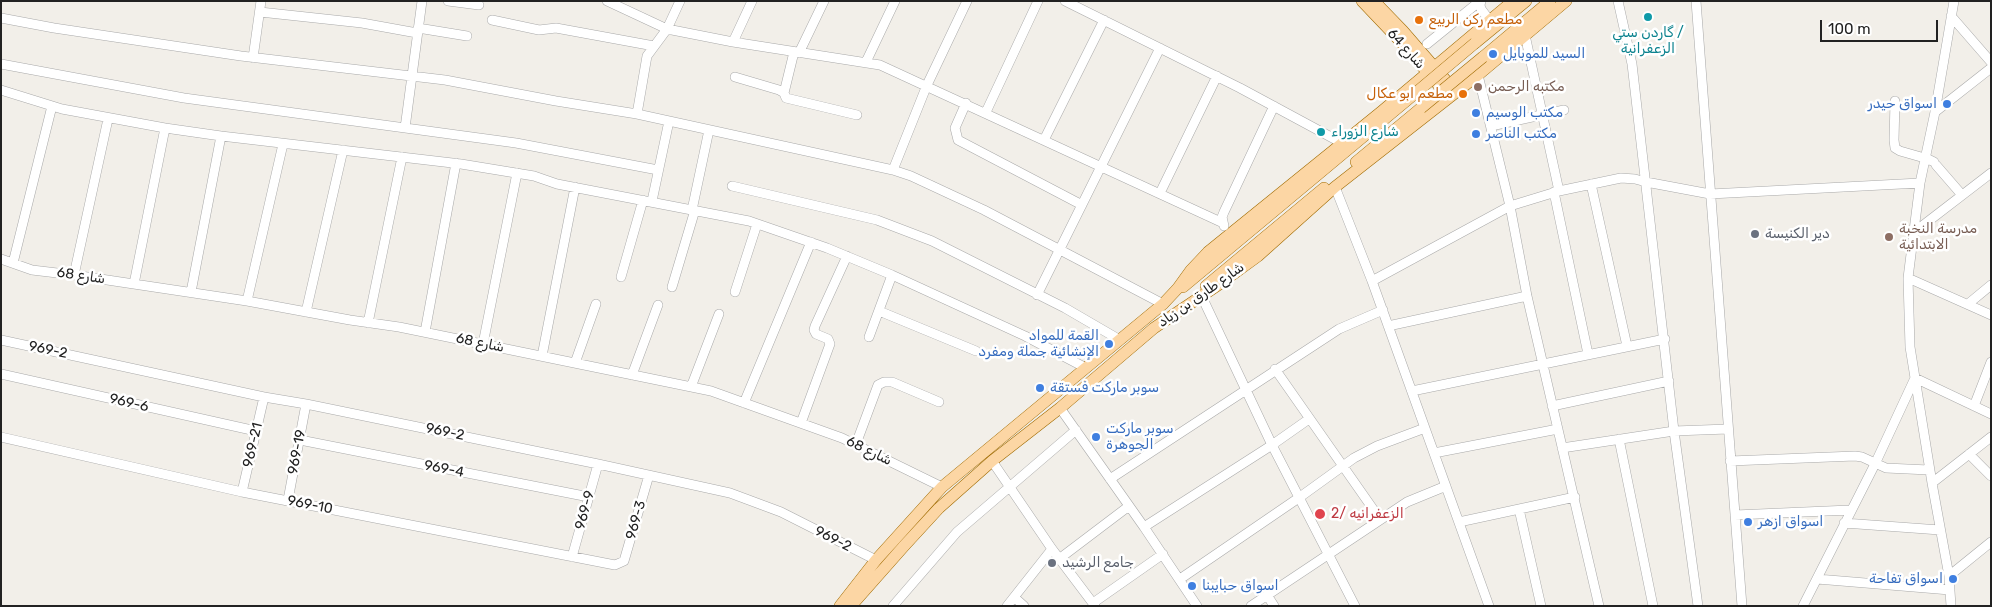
<!DOCTYPE html>
<html>
<head>
<meta charset="utf-8">
<style>
  body { margin:0 }
  #map { position:relative; width:1992px; height:607px; overflow:hidden; background:#f2efe9; font-family:Rubik,sans-serif }
  canvas { display:block }
  .frame { position:absolute; inset:0; border:2px solid #222; pointer-events:none }
  .scale { position:absolute; left:1820px; top:20px; width:118px; height:22px; box-sizing:border-box; border:2px solid #222; border-top:0; padding-left:6px; font-size:15px; line-height:18px; white-space:nowrap; color:#222; -webkit-text-stroke:4px #fff; paint-order:stroke }
</style>
</head>
<body>
<div id="map">
<canvas width="1992" height="607"></canvas>
<div class="frame"></div>
<div class="scale">100 m</div>
</div>
<script>
const g = document.querySelector('canvas').getContext('2d');
g.lineJoin = 'round';
const shape = rows => new Path2D(rows.map(r => 'M' + r).join(''));
function stroke(path, color, width, dash) { g.strokeStyle = color; g.lineWidth = width; g.lineCap = dash ? 'butt' : 'round'; g.setLineDash(dash || []); g.stroke(path); }
function label(font, color, halo, rows, align = 'center') {
  g.font = font + ' Rubik,Cairo,sans-serif'; g.lineWidth = 5; g.setLineDash([]); g.textBaseline = 'middle'; g.strokeStyle = halo; g.fillStyle = color; for (const [text, x, y, turn = 0] of rows) {
    g.save(); g.translate(x, y); g.rotate((+turn || 0) * Math.PI / 180); g.textAlign = isNaN(turn) ? turn : align; if (halo) g.strokeText(text, 0, 0); g.fillText(text, 0, 0); g.restore();
  }
}
const minor = shape([
  [448,1,479,5],
  [607,1,667,29,733,42,880,65,1223,223],
  [1065,1,1240,88,1342,143],
  [1481,1,1480,5,1481,9,1490,21],
  [1618,1,1632,64,1674,431,1698,606],
  [1696,1,1742,606],
  [260,12,362,23,417,33],
  [1951,16,1991,62],
  [1,18,54,28,241,56,445,80,556,101,637,114,893,170,911,176,984,210,1163,304],
  [492,20,539,30,556,28,654,46],
  [418,28,467,36],
  [1525,35,1559,191],
  [733,42,752,1],
  [1427,44,1480,1],
  [799,53,824,1],
  [253,58,261,1],
  [866,62,895,1],
  [1,64,184,98,516,143,658,170],
  [1478,75,1510,206,1527,296,1599,606],
  [735,77,779,90,784,93,786,98,857,115],
  [1,90,62,109,165,128],
  [784,93,794,52],
  [1895,101,1894,140,1895,148,1900,151,1928,159,1934,162],
  [966,103,955,128,958,140,1082,205],
  [986,112,1038,1],
  [1935,112,1991,68],
  [637,114,647,56,667,29,680,1],
  [1491,126,1564,110],
  [405,128,422,1],
  [1044,140,1104,20],
  [1936,165,1962,195],
  [893,170,927,85,967,1],
  [1591,184,1627,346],
  [732,186,877,220,932,241,1065,308,1120,340],
  [1335,187,1372,281,1489,606],
  [1554,192,1588,354],
  [1160,193,1217,76],
  [652,201,669,121],
  [692,210,709,130],
  [1224,226,1222,217,1224,212,1274,106],
  [1913,233,1991,173],
  [1,259,32,270,74,275,247,301,350,320,399,327,711,391,842,438,942,487],
  [13,263,52,106],
  [74,275,108,119],
  [621,277,643,200],
  [1908,278,1991,315],
  [1372,281,1510,206,1559,191,1621,178,1635,179,1646,182,1710,194,1920,183],
  [134,284,165,128,221,136],
  [672,287,695,210],
  [191,292,221,136,461,164,534,176,557,184,749,221,827,248,892,275,1025,336,1086,368],
  [735,292,757,224],
  [1037,295,1160,48],
  [1202,297,1272,445,1355,606],
  [247,301,283,144],
  [1968,304,1991,285],
  [879,311,976,351],
  [306,312,343,150],
  [368,323,402,157],
  [1388,326,1527,296],
  [425,332,456,163],
  [869,337,892,275],
  [1,340,264,397,306,404,598,464,730,493,781,512,876,560],
  [483,344,517,173],
  [542,356,575,187],
  [575,363,596,304],
  [1275,369,1380,519],
  [1,374,256,431],
  [632,375,658,305],
  [691,387,719,314],
  [1412,391,1665,339],
  [744,403,811,242],
  [1552,406,1669,381],
  [1974,406,1991,362],
  [1060,408,1144,527,1197,606],
  [801,423,830,344,828,339,816,334,814,330,815,326,847,256],
  [1,437,242,492,615,565,624,561,649,475],
  [1619,439,1653,606],
  [300,440,589,497],
  [856,444,878,385,884,382,892,382,939,402],
  [1562,448,1674,431,1728,429],
  [1434,453,1558,429],
  [1969,454,1991,476],
  [992,461,1052,549,1095,606],
  [1730,461,1855,456,1862,457,1886,468,1929,470],
  [1110,479,1339,329,1383,310],
  [1932,483,1991,437],
  [242,492,264,397],
  [288,500,306,404],
  [1519,509,1541,606],
  [1735,515,1850,510],
  [1459,522,1575,497],
  [1844,523,1940,530],
  [1144,527,1272,445,1309,419],
  [572,557,598,464],
  [1059,559,1129,506],
  [1949,576,1991,542],
  [1180,579,1300,497,1354,458,1377,446,1425,428],
  [1817,579,1950,590],
  [1267,595,1274,606],
  [1014,597,1024,606],
  [1093,603,1163,554],
  [893,606,957,532,1076,430],
  [1007,606,1052,549],
  [1251,606,1407,502,1446,486],
  [1803,606,1875,464,1915,378,1991,414],
  [1951,606,1949,576,1932,483,1910,347,1908,278,1920,183,1935,112,1954,1]
]);
const major = shape([
  [1362,1,1401,42,1448,96],
  [1374,1,1403,31,1455,91],
  [1475,43,1526,1],
  [1483,57,1550,1],
  [1356,162,1421,108],
  [1206,286,1324,188],
  [1183,287,1412,96],
  [840,606,876,560,942,487,1163,304,1178,288,1191,270,1208,252,1381,112,1513,1],
  [851,606,904,546,939,508,992,461,1060,408,1154,328,1221,283,1258,256,1335,187,1478,75,1566,1]
]);
stroke(minor, '#a9a9a9', 10);
stroke(major, '#a06b00', 12);
stroke(minor, '#fff', 9);
stroke(major, '#fcd6a4', 11);
const majorBridge = shape([
  [1412,96,1475,43],
  [1421,108,1483,57]
]);
stroke(majorBridge, '#a06b00', 12, []);
stroke(majorBridge, '#fcd6a4', 11);
for (const [x, y, r, color] of [
  [1648,17,5,"#0f9aa8"],
  [1419,20,5,"#e8710a"],
  [1493,54,5,"#3f7fe0"],
  [1478,87,5,"#8d6e63"],
  [1463,94,5,"#e8710a"],
  [1947,104,5,"#3f7fe0"],
  [1476,113,5,"#3f7fe0"],
  [1321,132,5,"#0f9aa8"],
  [1476,134,5,"#3f7fe0"],
  [1755,234,5,"#6b7280"],
  [1889,237,5,"#8d6e63"],
  [1109,344,5,"#3f7fe0"],
  [1040,388,5,"#3f7fe0"],
  [1096,437,5,"#3f7fe0"],
  [1320,514,6,"#e0444e"],
  [1748,522,5,"#3f7fe0"],
  [1052,563,5,"#6b7280"],
  [1953,579,5,"#3f7fe0"],
  [1192,586,5,"#3f7fe0"]
]) { const dot = new Path2D(); dot.arc(x, y, r, 0, 2 * Math.PI); g.fillStyle = color; g.fill(dot); stroke(dot, '#fff', 2); }
label('14px', '#c56008', '#fff', [
  ["مطعم ركن الربيع",1429,20],
  ["مطعم ابو عكال",1453,94,"right"]
], 'left');
label('14px', '#0d838f', '#fff', [
  ["گاردن ستي /",1648,33],
  ["الزعفرانية",1648,49],
  ["شارع الزوراء",1331,132,"left"]
]);
label('14px', '#222', '#fff', [
  ["شارع 64",1406,49,48],
  ["شارع 68",81,276,8],
  ["شارع طارق بن زياد",1201,295,-35],
  ["شارع 68",480,343,12],
  ["969-2",48,350,12],
  ["969-6",129,403,13],
  ["969-2",445,432,12],
  ["969-21",253,445,-77],
  ["شارع 68",869,451,26],
  ["969-19",297,452,-79],
  ["969-4",444,469,11],
  ["969-10",310,505,11],
  ["969-9",585,510,-75],
  ["969-3",636,520,-74],
  ["969-2",833,539,27]
]);
label('14px', '#366cbe', '#fff', [
  ["السيد للموبايل",1503,54],
  ["اسواق حيدر",1937,104,"right"],
  ["مكتب الوسيم",1486,113],
  ["مكتب الناصر",1486,134],
  ["القمة للمواد",1099,336,"right"],
  ["الإنشائية جملة ومفرد",1099,352,"right"],
  ["سوبر ماركت فستقة",1050,388],
  ["سوبر ماركت",1106,429],
  ["الجوهرة",1106,445],
  ["اسواق ازهر",1758,522],
  ["اسواق تفاحة",1943,579,"right"],
  ["اسواق حبايبنا",1202,586]
], 'left');
label('14px', '#785e54', '#fff', [
  ["مكتبه الرحمن",1488,87],
  ["مدرسة النخبة",1899,229],
  ["الابتدائية",1899,245]
], 'left');
label('14px', '#5b616d', '#fff', [
  ["دير الكنيسة",1765,234],
  ["جامع الرشيد",1062,563]
], 'left');
label('14px', '#be3a42', '#fff', [
  ["الزعفرانيه /2",1331,514]
], 'left');
</script>
</body>
</html>
